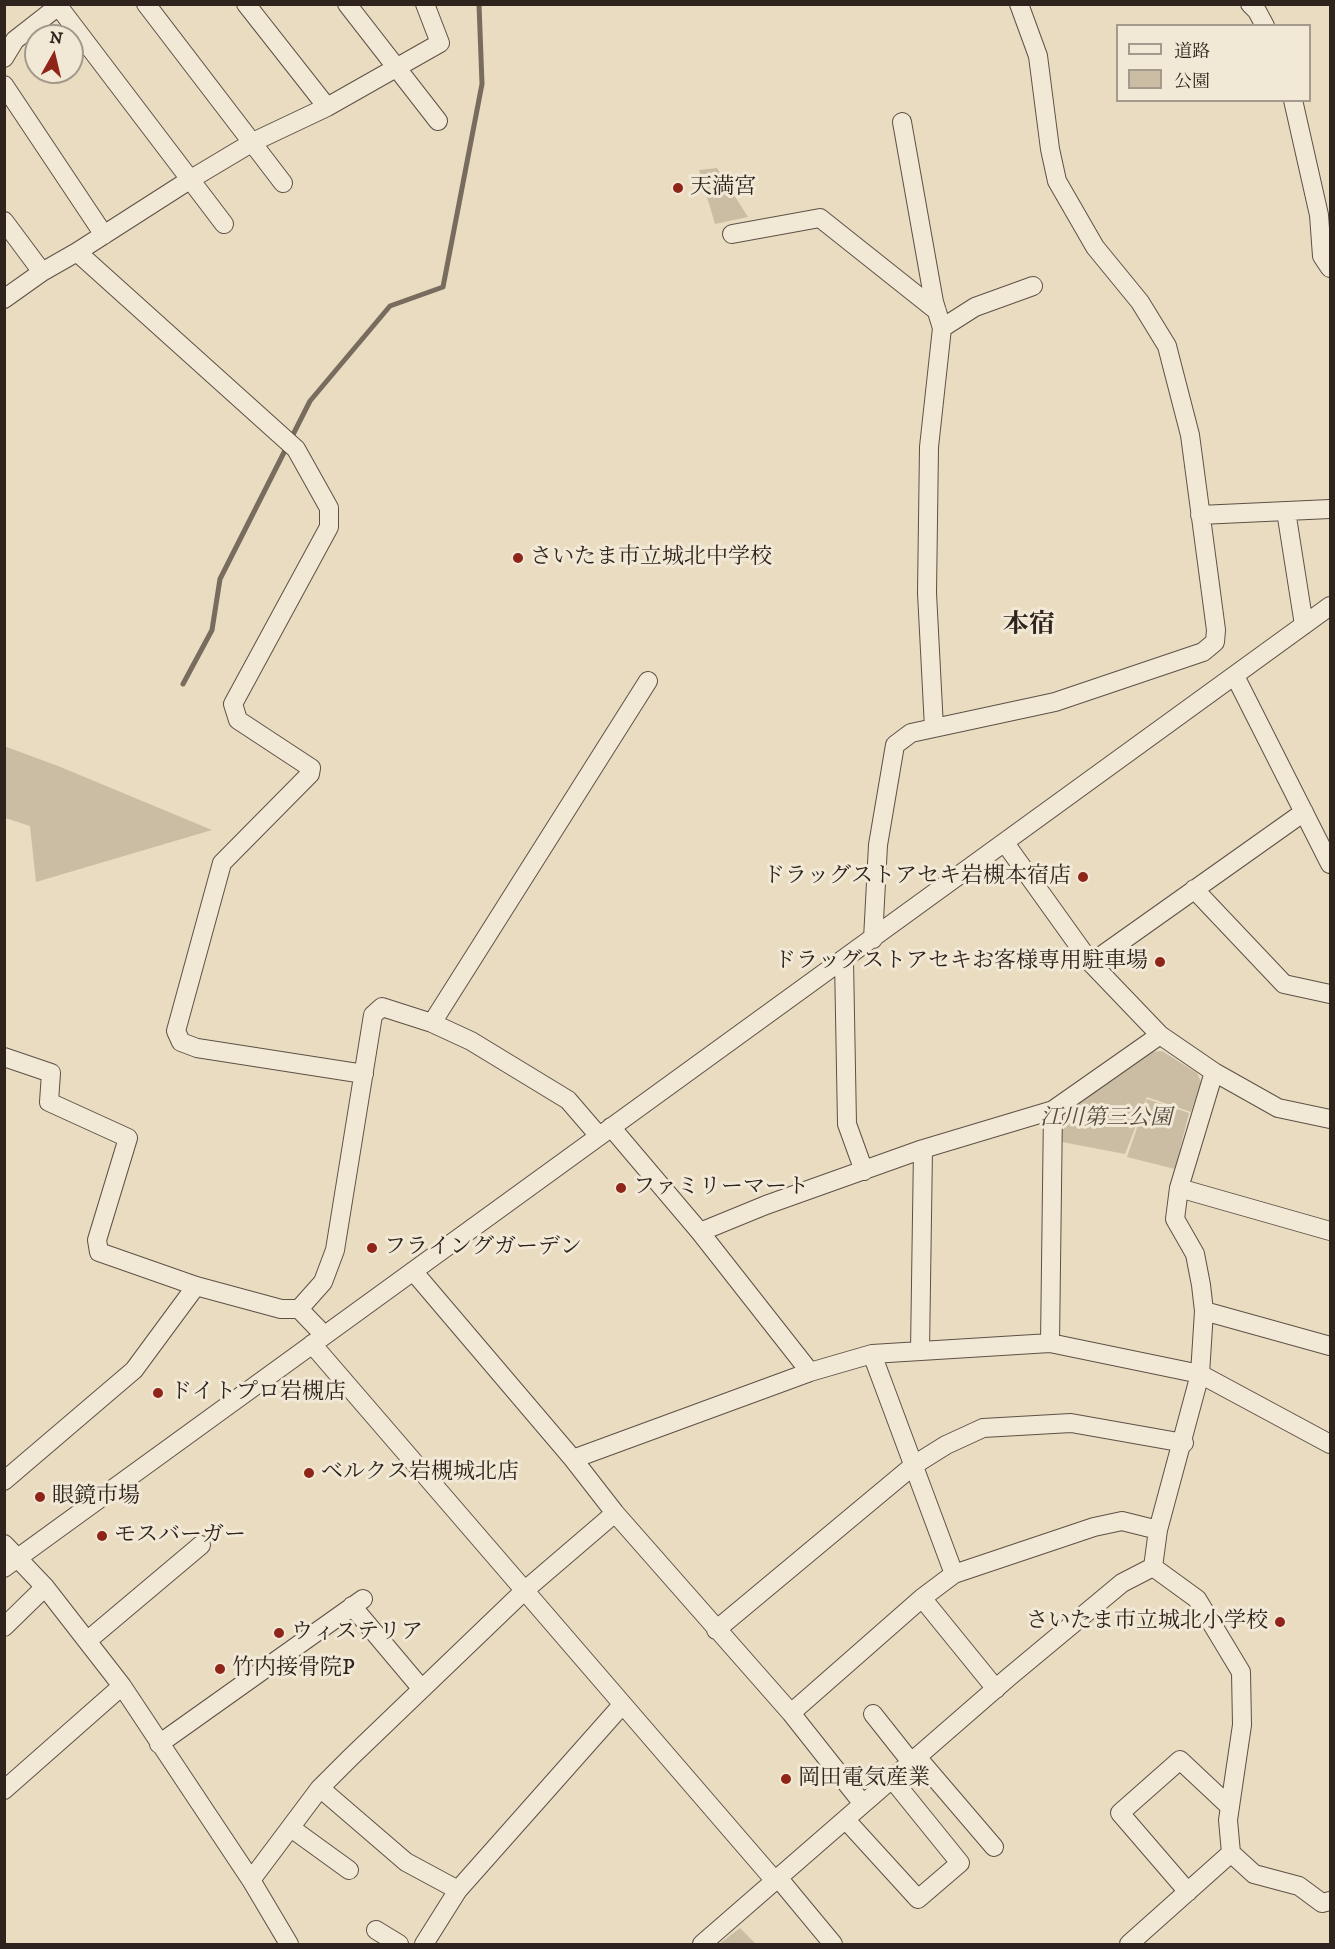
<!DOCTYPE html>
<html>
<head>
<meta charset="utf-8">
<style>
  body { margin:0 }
  #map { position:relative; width:1335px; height:1949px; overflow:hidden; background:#eadcc0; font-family:"IM FELL DW Pica","Noto Serif JP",serif }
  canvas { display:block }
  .frame { position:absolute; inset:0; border:6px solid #2e231d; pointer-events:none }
  .legend { position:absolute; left:1116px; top:24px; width:195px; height:78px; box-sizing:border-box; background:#f1e8d6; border:2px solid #a3998c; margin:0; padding:8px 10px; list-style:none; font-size:18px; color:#2e231d }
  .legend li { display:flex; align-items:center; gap:12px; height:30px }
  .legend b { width:30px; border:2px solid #a3998c }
  .north { position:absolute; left:24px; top:24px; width:60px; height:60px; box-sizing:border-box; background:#f1e8d6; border:2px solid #a3998c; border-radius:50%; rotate:8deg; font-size:16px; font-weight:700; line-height:24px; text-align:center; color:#2e231d }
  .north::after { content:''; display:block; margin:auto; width:21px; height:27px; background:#8f2418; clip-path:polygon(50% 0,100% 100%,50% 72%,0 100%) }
</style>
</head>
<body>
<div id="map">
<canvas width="1335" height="1949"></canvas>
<div class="frame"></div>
<ul class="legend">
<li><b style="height:8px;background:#f1e8d6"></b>道路</li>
<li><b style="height:16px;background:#cabda4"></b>公園</li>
</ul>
<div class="north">N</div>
</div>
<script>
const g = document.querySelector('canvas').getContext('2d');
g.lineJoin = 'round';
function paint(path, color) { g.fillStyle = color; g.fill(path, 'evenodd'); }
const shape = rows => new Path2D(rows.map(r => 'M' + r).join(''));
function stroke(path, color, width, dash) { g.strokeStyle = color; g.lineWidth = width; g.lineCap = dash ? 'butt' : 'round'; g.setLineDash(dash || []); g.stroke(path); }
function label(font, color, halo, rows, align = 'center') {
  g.font = font + ' "IM FELL DW Pica","Noto Serif JP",serif'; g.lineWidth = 6; g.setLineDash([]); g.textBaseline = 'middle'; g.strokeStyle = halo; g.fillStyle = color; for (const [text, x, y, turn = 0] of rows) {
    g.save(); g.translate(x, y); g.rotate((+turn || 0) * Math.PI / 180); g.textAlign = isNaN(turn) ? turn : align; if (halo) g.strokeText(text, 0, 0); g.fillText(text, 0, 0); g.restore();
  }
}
paint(shape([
  [717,168,748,217,715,224,699,170],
  [4,746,58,766,212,830,36,882,30,826,5,818],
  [1162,1051,1197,1073,1201,1082,1191,1112,1147,1097,1125,1154,1062,1142,1062,1124,1067,1111,1150,1052],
  [1147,1099,1189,1113,1175,1169,1127,1157],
  [740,1928,756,1944,719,1944]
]), '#cabda4');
stroke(shape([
  [183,684,212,630,220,579,310,401,390,306,443,287,482,84,479,4]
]), '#786c5e', 5);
const minor = shape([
  [146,4,283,183],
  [246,4,327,107],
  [347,4,438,121],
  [1250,4,1257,11,1265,26],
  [59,7,224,224],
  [4,58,15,40,61,4],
  [4,85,104,235],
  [1293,100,1319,215,1322,256,1330,268],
  [902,122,934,302,942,328,929,447,927,593,934,728],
  [4,221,42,272],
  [732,234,820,218,937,311],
  [77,252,296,449,329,508,329,527,233,704,238,720,311,768,310,774,222,863,176,1031,181,1042,197,1048,364,1074],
  [4,299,42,272,77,252,191,179,253,142,327,107,440,43,425,4],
  [942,328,975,307,1033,286],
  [1286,511,1304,625],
  [1200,515,1330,509],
  [1235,676,1330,864],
  [1005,843,1091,963,1160,1035,1214,1072,1278,1108,1330,1119],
  [1194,889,1284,984,1330,994],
  [873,939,878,845,895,745,911,733,1055,702,1203,652,1215,642,1216,630,1190,435,1167,346,1140,302,1095,247,1057,181,1050,149,1038,56,1019,4],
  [844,960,847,1124,864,1171],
  [1091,963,1304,812],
  [432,1023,648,681],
  [4,1057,51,1073,49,1102,128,1138,97,1240,99,1252,196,1286,281,1309,299,1309,323,1282,335,1250,373,1015,382,1007,432,1023,471,1041,568,1100,599,1136],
  [611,1127,700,1232,810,1372],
  [1179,1188,1330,1231],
  [700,1232,766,1205,923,1149,1053,1110,1160,1035],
  [413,1271,573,1459,615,1513,791,1713,863,1804],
  [299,1309,324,1335],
  [1204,1311,1330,1346],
  [1050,1343,1053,1110],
  [312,1344,776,1882],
  [920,1351,923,1149],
  [872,1354,954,1574],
  [573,1459,810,1372,872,1354,1050,1343,1200,1374,1330,1444],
  [4,1481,134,1370,196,1286],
  [4,1544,45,1587,122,1686,251,1880,289,1944],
  [1153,1567,1158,1530,1200,1374,1204,1311,1201,1285,1195,1254,1175,1219,1179,1188,1214,1072],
  [1153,1567,1197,1599,1241,1672,1242,1725,1228,1820,1231,1853,1254,1874,1299,1886,1322,1903,1330,1901],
  [4,1568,1330,606],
  [922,1598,996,1689],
  [352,1606,421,1688],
  [4,1627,45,1587],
  [716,1630,914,1465,946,1445,983,1428,1071,1423,1184,1443],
  [87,1641,201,1545],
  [791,1713,922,1598,954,1574,1094,1527,1122,1521,1158,1530],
  [873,1714,911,1762],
  [159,1744,363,1599],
  [917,1757,994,1847],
  [320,1788,406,1862,458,1890],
  [4,1790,122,1686],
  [846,1820,918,1899,960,1863,892,1779],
  [291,1828,349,1870],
  [251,1880,320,1788,350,1758,524,1591,615,1513],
  [780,1880,833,1944],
  [1188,1892,1120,1813,1180,1760,1229,1806],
  [376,1930,399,1944],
  [424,1944,458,1890,622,1705],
  [702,1944,1009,1677,1122,1583,1153,1567],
  [1129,1944,1231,1853]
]);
stroke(minor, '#5d5146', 20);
stroke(minor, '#f1e8d6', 18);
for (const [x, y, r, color] of [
  [678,188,6,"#8f2418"],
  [518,558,6,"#8f2418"],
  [1083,877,6,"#8f2418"],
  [1160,962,6,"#8f2418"],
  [621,1188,6,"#8f2418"],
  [372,1248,6,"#8f2418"],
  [158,1393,6,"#8f2418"],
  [309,1473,6,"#8f2418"],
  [40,1497,6,"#8f2418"],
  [102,1536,6,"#8f2418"],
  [1280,1622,6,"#8f2418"],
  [279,1633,6,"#8f2418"],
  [220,1669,6,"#8f2418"],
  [786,1779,6,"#8f2418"]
]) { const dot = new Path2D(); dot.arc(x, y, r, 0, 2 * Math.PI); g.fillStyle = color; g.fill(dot); stroke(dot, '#f1e8d6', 2); }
label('22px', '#2e231d', '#f1e8d6', [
  ["天満宮",690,188],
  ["さいたま市立城北中学校",530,558],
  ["ドラッグストアセキ岩槻本宿店",1071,877,"right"],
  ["ドラッグストアセキお客様専用駐車場",1148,962,"right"],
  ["ファミリーマート",633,1188],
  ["フライングガーデン",384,1248],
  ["ドイトプロ岩槻店",170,1393],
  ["ベルクス岩槻城北店",321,1473],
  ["眼鏡市場",52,1497],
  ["モスバーガー",114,1536],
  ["さいたま市立城北小学校",1268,1622,"right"],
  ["ウィステリア",291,1633],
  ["竹内接骨院P",232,1669],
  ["岡田電気産業",798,1779]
], 'left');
label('italic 22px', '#554a3f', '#f1e8d6', [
  ["江川第三公園",1106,1119]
]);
label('bold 26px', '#2e231d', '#f1e8d6', [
  ["本宿",1029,627]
]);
</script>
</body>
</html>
